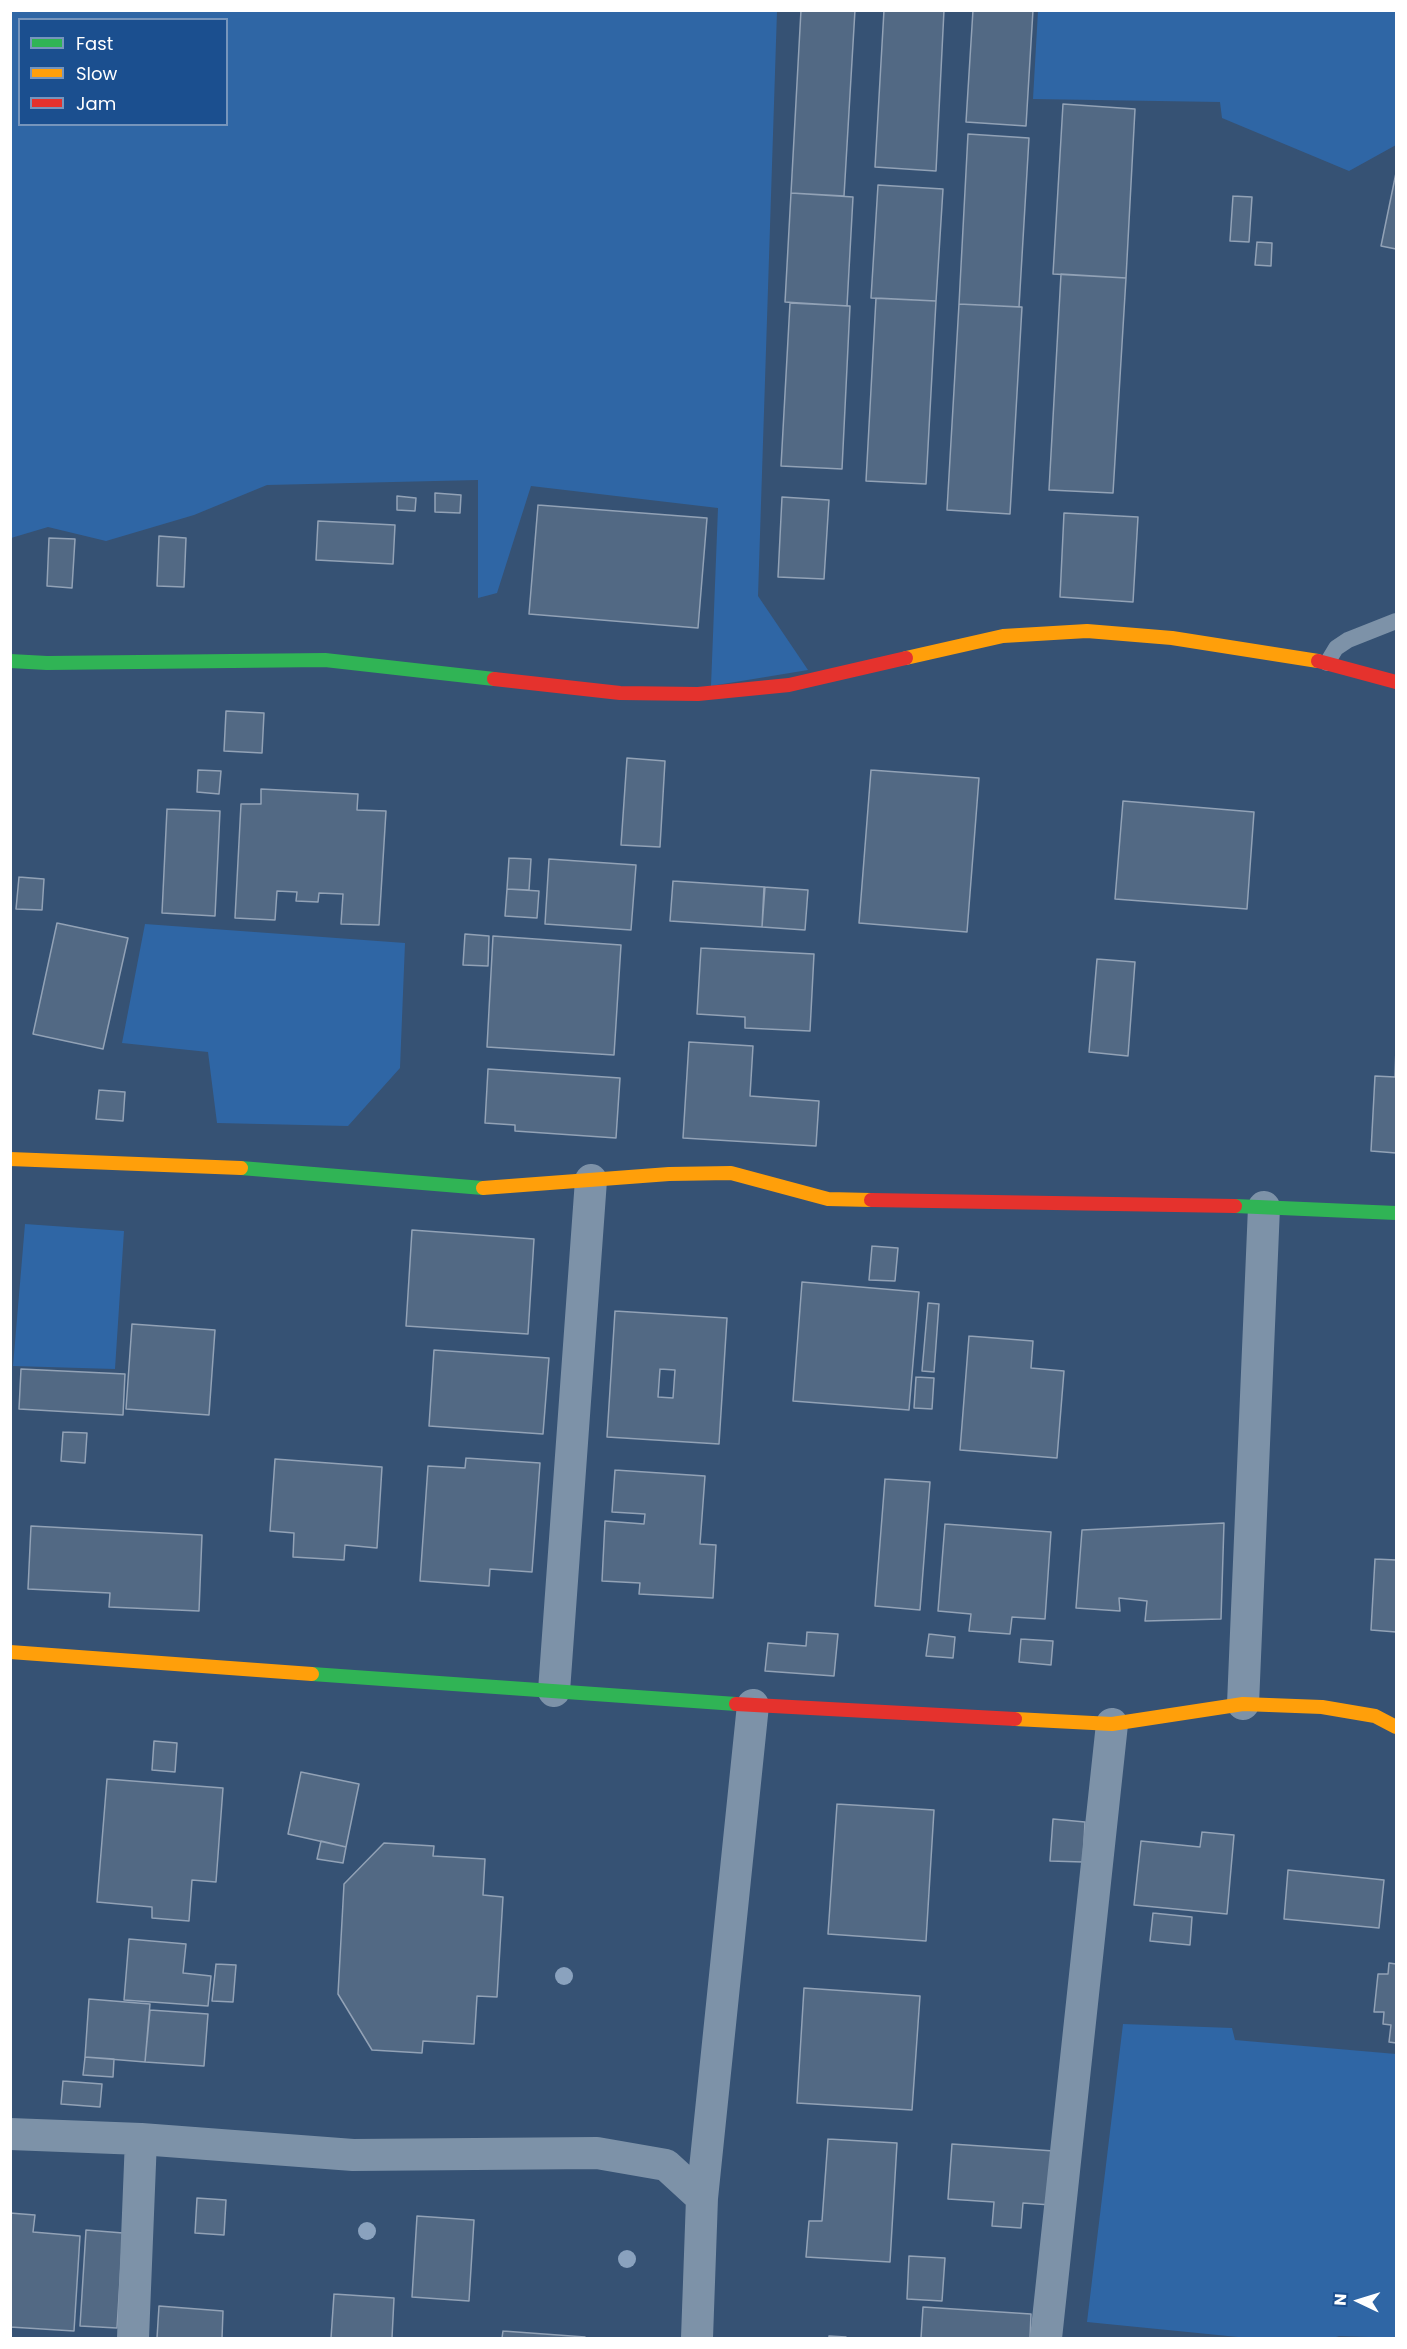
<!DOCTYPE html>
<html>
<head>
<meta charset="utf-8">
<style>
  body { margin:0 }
  #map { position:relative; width:1407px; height:2349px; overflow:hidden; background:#365274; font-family:Poppins,sans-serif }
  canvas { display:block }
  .frame { position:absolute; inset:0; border:12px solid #fff; pointer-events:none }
  .legend { position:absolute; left:18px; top:18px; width:210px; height:108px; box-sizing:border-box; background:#1b4f8f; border:2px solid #7695bc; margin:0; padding:8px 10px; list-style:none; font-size:18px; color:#fff }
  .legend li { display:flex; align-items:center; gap:12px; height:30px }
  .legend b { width:30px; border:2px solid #7695bc }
  .north { position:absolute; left:1329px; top:2271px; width:60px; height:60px; -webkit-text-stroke:4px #1b4f8f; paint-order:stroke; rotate:274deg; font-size:16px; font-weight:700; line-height:24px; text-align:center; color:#fff }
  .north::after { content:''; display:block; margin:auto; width:21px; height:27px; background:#fff; clip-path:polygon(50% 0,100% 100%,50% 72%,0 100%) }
</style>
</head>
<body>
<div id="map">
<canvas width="1407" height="2349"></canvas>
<div class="frame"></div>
<ul class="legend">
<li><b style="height:8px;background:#30b455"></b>Fast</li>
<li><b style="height:8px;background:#ff9f0a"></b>Slow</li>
<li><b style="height:8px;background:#e5322d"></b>Jam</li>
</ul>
<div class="north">N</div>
</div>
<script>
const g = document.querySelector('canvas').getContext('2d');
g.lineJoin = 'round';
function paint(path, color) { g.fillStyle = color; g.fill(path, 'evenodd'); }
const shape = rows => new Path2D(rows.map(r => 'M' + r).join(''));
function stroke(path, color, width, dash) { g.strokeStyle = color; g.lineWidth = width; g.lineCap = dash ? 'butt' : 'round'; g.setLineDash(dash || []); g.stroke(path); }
paint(shape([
  [11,11,777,11,758,596,808,670,711,686,718,508,531,486,497,593,478,598,478,480,267,485,194,515,106,541,48,527,11,538],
  [20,20,226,20,226,124,20,124],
  [1038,11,1396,11,1396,145,1349,171,1222,118,1220,102,1033,99],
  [145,924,405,943,400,1068,348,1126,217,1123,208,1052,122,1043],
  [25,1224,124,1231,115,1369,13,1366],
  [1123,2024,1232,2028,1235,2040,1396,2054,1396,2338,1339,2336,1333,2338,1248,2338,1087,2322]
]), '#2f66a5');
const building = shape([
  [801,10,855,10,844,196,791,193,801,10],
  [884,10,944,10,936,171,875,167,884,10],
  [973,10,1033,10,1026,126,966,122,973,10],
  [1063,104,1135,109,1126,278,1053,274,1063,104],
  [968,134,1029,138,1019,307,959,304,968,134],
  [1396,173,1396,249,1381,246,1396,173],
  [878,185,943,189,936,301,871,298,878,185],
  [791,193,853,197,847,306,785,302,791,193],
  [1233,196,1252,197,1249,242,1230,241,1233,196],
  [1257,242,1272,243,1271,266,1255,265,1257,242],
  [1061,274,1126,278,1113,493,1049,490,1061,274],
  [876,298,936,301,926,484,866,481,876,298],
  [790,303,850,306,842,469,781,466,790,303],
  [959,304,1022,307,1010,514,947,510,959,304],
  [435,493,461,495,460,513,435,512,435,493],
  [397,496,416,498,415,511,397,510,397,496],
  [782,497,829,500,824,579,778,577,782,497],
  [538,505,707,518,698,628,529,614,538,505],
  [1064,513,1138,517,1133,602,1060,597,1064,513],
  [318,521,395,525,393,564,316,560,318,521],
  [159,536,186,538,184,587,157,586,159,536],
  [49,538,75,539,72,588,47,586,49,538],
  [226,711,264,713,262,753,224,751,226,711],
  [627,758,665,761,660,847,621,845,627,758],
  [198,770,221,771,219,794,197,792,198,770],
  [871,770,979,778,967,932,859,923,871,770],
  [261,789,358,794,357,810,386,811,379,925,341,924,343,894,319,893,318,902,296,901,297,892,277,891,275,920,235,918,241,804,261,804,261,789],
  [1123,801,1254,812,1247,909,1115,899,1123,801],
  [167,809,220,811,215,916,162,913,167,809],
  [509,858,531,859,529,890,507,889,509,858],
  [549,859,636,865,631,930,545,924,549,859],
  [19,877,44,879,42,910,16,909,19,877],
  [673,881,765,887,762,927,670,921,673,881],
  [764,887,808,890,805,930,762,927,764,887],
  [507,889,539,891,537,918,505,916,507,889],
  [57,923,128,938,103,1049,33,1034,57,923],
  [465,934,489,936,488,966,463,965,465,934],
  [493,936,621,945,614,1055,487,1047,493,936],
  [701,948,814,954,810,1031,745,1028,745,1017,697,1014,701,948],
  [1097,959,1135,962,1128,1056,1089,1052,1097,959],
  [689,1042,753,1046,750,1096,819,1101,816,1146,683,1138,689,1042],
  [1396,1047,1396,1153,1371,1151,1375,1076,1395,1077,1396,1047],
  [488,1069,620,1078,616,1138,515,1131,515,1125,485,1123,488,1069],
  [99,1090,125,1092,123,1121,96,1119,99,1090],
  [412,1230,534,1239,528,1334,406,1326,412,1230],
  [872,1246,898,1248,895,1281,869,1280,872,1246],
  [802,1282,919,1292,909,1410,793,1401,802,1282],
  [928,1303,939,1304,934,1372,922,1371,928,1303],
  [615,1311,727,1318,719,1444,607,1437,615,1311],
  [660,1369,675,1370,673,1398,658,1397,660,1369],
  [132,1324,215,1330,209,1415,126,1409,132,1324],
  [969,1336,1033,1341,1031,1368,1064,1371,1057,1458,960,1450,969,1336],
  [434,1350,549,1358,543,1434,429,1426,434,1350],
  [21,1369,125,1374,123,1415,19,1409,21,1369],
  [916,1377,934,1378,932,1409,914,1408,916,1377],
  [63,1432,87,1433,85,1463,61,1461,63,1432],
  [466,1458,540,1463,532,1572,490,1569,489,1586,420,1581,428,1466,465,1468,466,1458],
  [275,1459,382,1467,377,1548,345,1545,344,1560,293,1557,294,1533,270,1531,275,1459],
  [615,1470,705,1476,700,1544,716,1545,713,1598,639,1594,640,1583,602,1581,605,1521,644,1524,645,1514,612,1512,615,1470],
  [885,1479,930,1482,920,1610,875,1606,885,1479],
  [1224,1523,1221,1619,1145,1621,1147,1601,1119,1598,1120,1611,1076,1608,1082,1530,1224,1523],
  [945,1524,1051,1532,1045,1619,1012,1617,1010,1634,969,1631,971,1614,938,1611,945,1524],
  [31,1526,202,1535,199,1611,109,1607,110,1593,28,1589,31,1526],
  [1375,1559,1396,1560,1396,1632,1371,1630,1375,1559],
  [807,1632,838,1634,834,1676,765,1671,768,1643,806,1646,807,1632],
  [929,1634,955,1637,953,1658,926,1656,929,1634],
  [1021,1639,1053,1641,1051,1665,1019,1662,1021,1639],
  [154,1741,177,1743,175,1772,152,1770,154,1741],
  [301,1772,359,1784,346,1847,288,1834,301,1772],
  [107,1779,223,1788,216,1882,192,1880,189,1921,152,1918,152,1907,97,1902,107,1779],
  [837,1804,934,1810,926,1941,828,1934,837,1804],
  [1053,1819,1085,1822,1083,1862,1050,1861,1053,1819],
  [1202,1832,1234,1835,1227,1914,1134,1905,1141,1841,1200,1847,1202,1832],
  [321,1841,346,1847,343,1863,317,1859,321,1841],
  [384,1843,434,1846,433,1856,485,1859,483,1895,503,1897,497,1997,477,1996,474,2044,423,2041,422,2053,372,2050,338,1994,344,1884,384,1843],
  [1288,1870,1384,1880,1379,1928,1284,1919,1288,1870],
  [1153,1913,1192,1917,1190,1945,1150,1941,1153,1913],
  [129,1939,186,1944,183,1973,211,1976,208,2006,124,2000,129,1939],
  [1396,1960,1396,2043,1389,2042,1391,2025,1383,2024,1384,2012,1374,2012,1378,1974,1388,1974,1389,1963,1396,1964,1396,1960],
  [216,1964,236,1965,233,2002,212,2001,216,1964],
  [804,1988,920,1996,912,2110,797,2103,804,1988],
  [89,1999,150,2004,145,2062,85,2057,89,1999],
  [150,2010,208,2014,204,2066,145,2062,150,2010],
  [85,2057,114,2059,113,2077,83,2075,85,2057],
  [63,2081,102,2084,100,2107,61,2104,63,2081],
  [828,2139,897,2143,890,2262,806,2257,809,2221,822,2221,828,2139],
  [952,2144,1054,2151,1051,2205,1023,2203,1021,2228,992,2226,994,2202,948,2199,952,2144],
  [197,2198,226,2200,224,2235,195,2233,197,2198],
  [10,2213,35,2215,33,2232,80,2236,74,2331,10,2327,10,2213],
  [417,2216,474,2220,469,2301,412,2297,417,2216],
  [86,2230,123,2233,117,2328,80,2326,86,2230],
  [909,2256,945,2258,942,2301,907,2299,909,2256],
  [334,2294,394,2298,392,2338,331,2338,334,2294],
  [159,2306,223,2311,222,2338,157,2338,159,2306],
  [923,2307,1031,2314,1030,2338,921,2338,923,2307],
  [503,2331,585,2337,585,2338,502,2338,503,2331],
  [829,2336,846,2337,846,2338,829,2338,829,2336]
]);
paint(building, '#526984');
stroke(building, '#92a2b6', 1.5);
stroke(shape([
  [1327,663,1336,648,1348,640,1396,621]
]), '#7d92a8', 16);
stroke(shape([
  [554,1691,591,1180],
  [1243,1704,1264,1207],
  [10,2134,141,2139,353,2155,597,2153,666,2165,702,2198],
  [133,2338,141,2139],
  [697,2338,702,2198,753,1705],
  [1046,2338,1112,1724]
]), '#7d92a8', 32);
stroke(shape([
  [10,661,47,663,325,660,494,679],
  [241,1168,483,1188],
  [1235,1206,1396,1213],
  [312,1674,736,1704]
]), '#30b455', 14);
stroke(shape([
  [906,658,1003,636,1087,631,1172,638,1318,661],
  [10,1159,241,1168],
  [483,1188,669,1174,731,1173,828,1199,871,1200],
  [10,1652,312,1674],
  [1015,1719,1112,1724,1243,1704,1322,1707,1375,1716,1396,1727]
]), '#ff9f0a', 14);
stroke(shape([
  [1318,661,1396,682],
  [494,679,620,693,698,694,789,685,906,658],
  [871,1200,1235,1206],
  [736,1704,1015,1719]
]), '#e5322d', 14);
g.fillStyle = '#8aa2be';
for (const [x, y] of [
  [564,1976],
  [367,2231],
  [627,2259]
]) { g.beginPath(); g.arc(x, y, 9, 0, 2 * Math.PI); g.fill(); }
</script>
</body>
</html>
